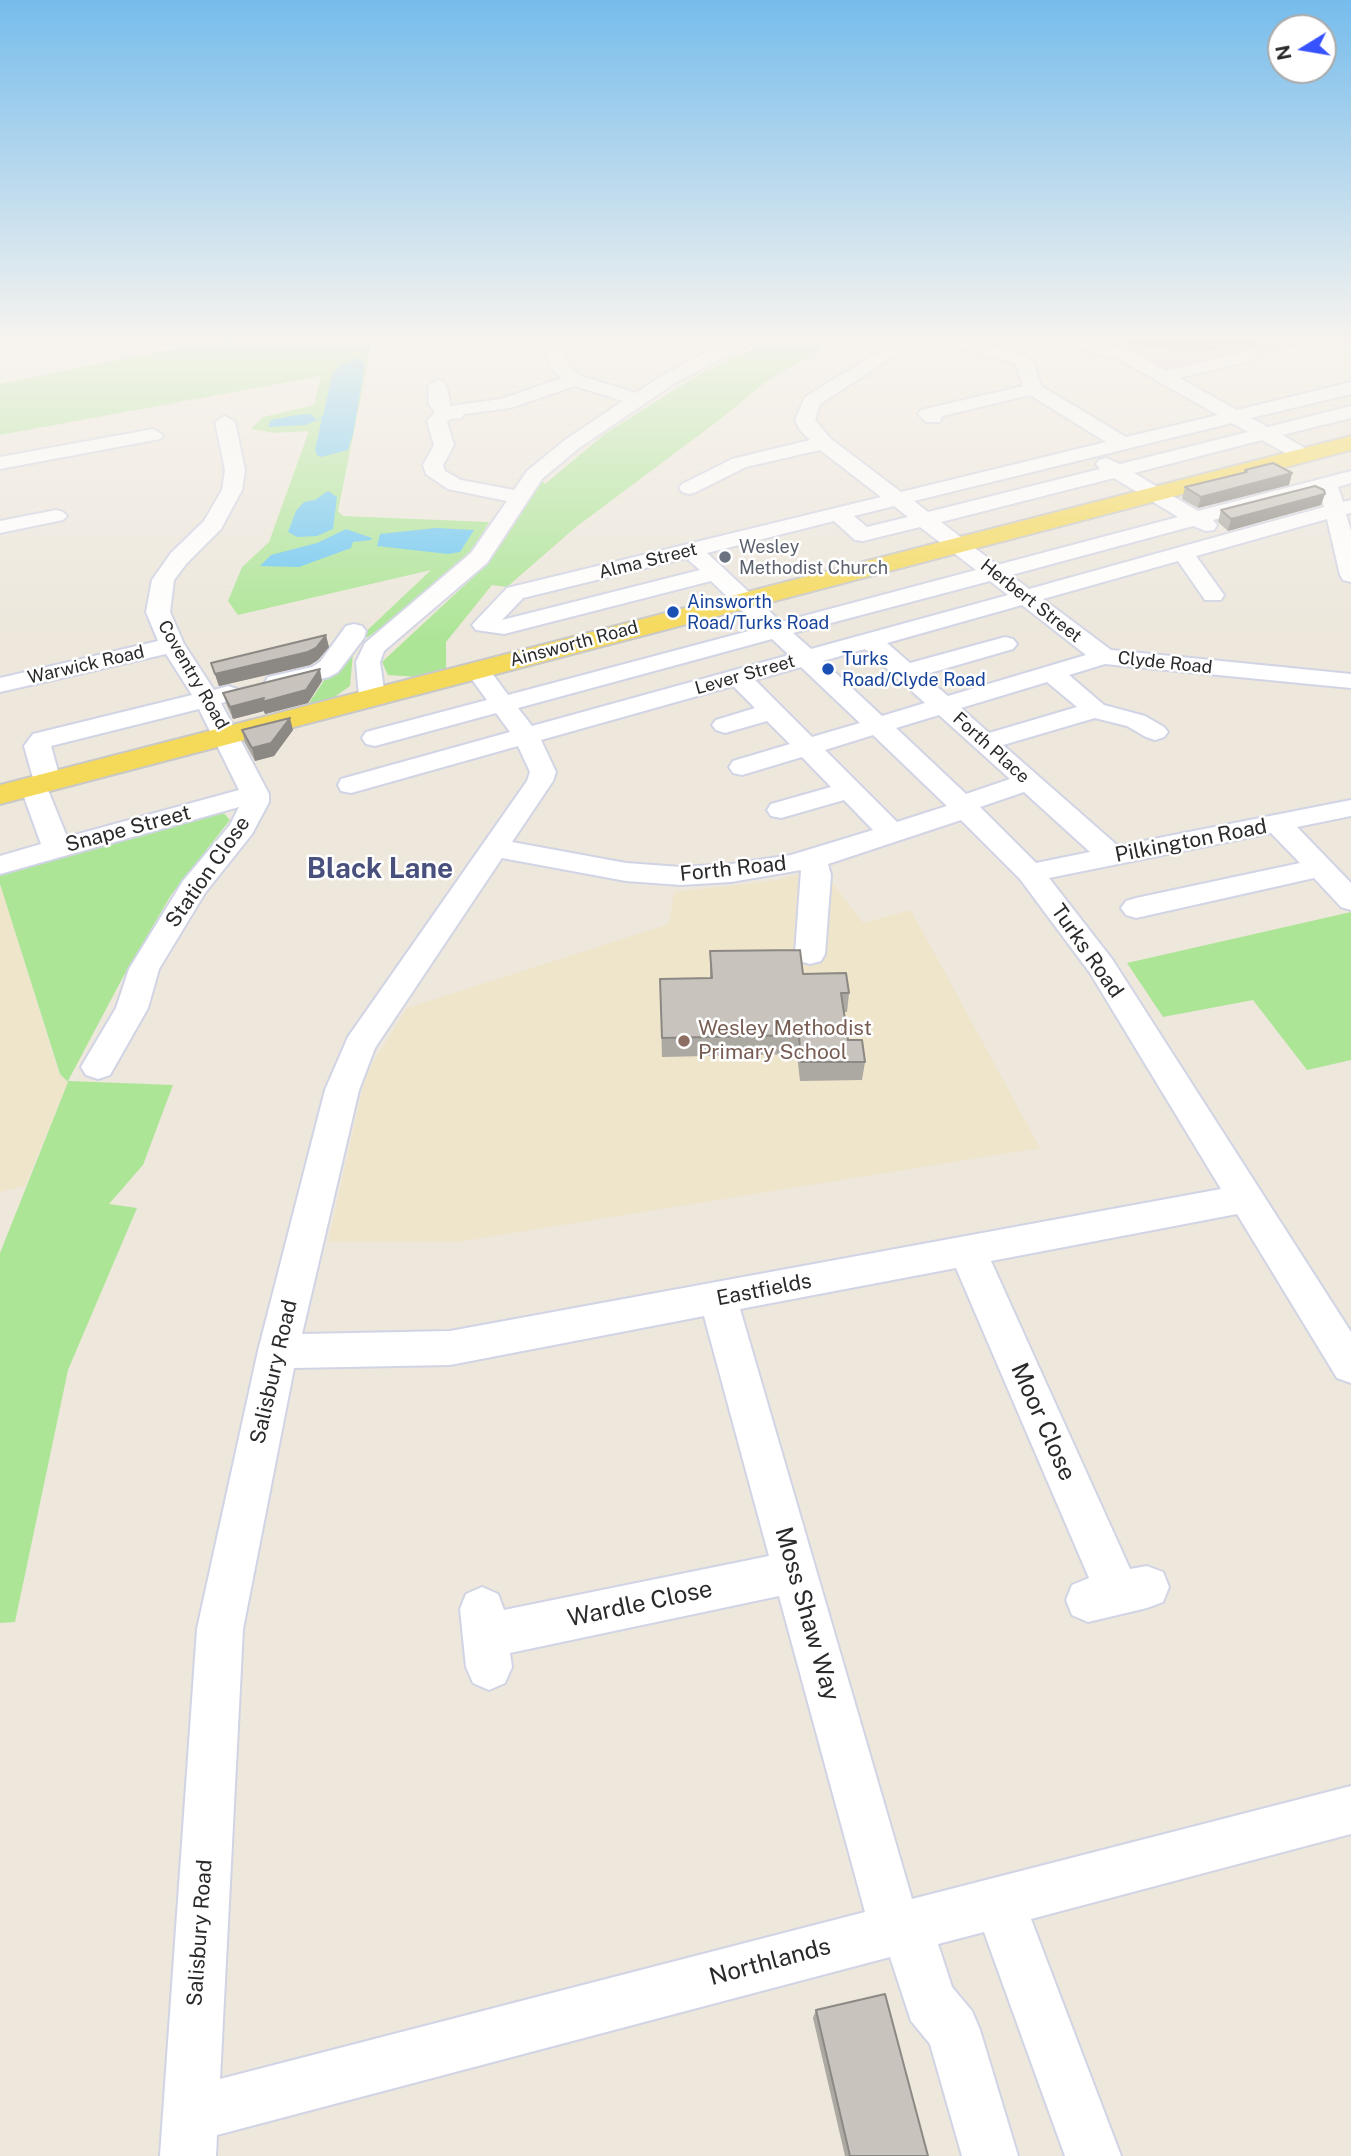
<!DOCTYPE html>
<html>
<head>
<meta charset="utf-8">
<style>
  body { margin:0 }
  #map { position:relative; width:1351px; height:2156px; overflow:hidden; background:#ede7dc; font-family:"Public Sans",sans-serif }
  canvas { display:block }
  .north { position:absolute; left:1267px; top:14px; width:70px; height:70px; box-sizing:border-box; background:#fff; border:2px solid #aaa; border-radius:50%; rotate:259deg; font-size:19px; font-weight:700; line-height:28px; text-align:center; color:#2a2a2a }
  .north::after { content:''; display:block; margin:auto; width:24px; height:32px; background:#3752ff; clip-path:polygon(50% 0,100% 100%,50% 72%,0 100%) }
</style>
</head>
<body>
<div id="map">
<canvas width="1351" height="2156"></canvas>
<div class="north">N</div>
</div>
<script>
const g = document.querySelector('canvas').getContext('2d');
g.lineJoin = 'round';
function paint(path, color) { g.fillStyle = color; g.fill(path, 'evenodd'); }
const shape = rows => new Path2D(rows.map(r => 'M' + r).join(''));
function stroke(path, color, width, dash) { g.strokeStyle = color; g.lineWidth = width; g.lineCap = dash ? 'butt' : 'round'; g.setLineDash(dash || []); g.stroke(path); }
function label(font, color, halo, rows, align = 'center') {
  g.font = font + ' "Public Sans",sans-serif'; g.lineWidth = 5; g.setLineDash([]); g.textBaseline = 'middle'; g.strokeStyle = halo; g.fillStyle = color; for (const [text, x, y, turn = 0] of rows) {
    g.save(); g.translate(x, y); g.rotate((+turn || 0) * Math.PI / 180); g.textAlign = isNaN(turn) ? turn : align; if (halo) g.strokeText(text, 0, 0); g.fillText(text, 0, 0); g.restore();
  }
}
paint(shape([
  [1075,336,1334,336,1174,378,1128,352]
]), '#e0dde5');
paint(shape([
  [822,869,863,923,911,910,1040,1148,457,1242,328,1242,366,1074,407,1008,669,924,674,892,772,881],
  [0,884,59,1074,68,1082,25,1186,0,1192]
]), '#efe5cb');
paint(shape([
  [236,336,373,336,338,511,343,516,489,522,476,545,434,589,368,637,357,640,353,653,350,686,333,698,303,712,339,658,357,640,431,570,238,615,228,601,242,567,269,542,309,431,274,433,251,429,263,417,314,405,321,376,0,435,0,384],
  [787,336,844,336,768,380,718,421,576,527,507,587,492,585,446,642,446,670,419,677,388,675,382,662,483,568,483,561,541,479,545,484,606,433,698,375,747,351],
  [219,808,230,820,171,895,122,979,68,1081,173,1085,143,1165,109,1204,137,1208,68,1370,15,1622,0,1623,0,1253,68,1082,60,1074,0,884,0,876,58,855],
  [1351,912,1351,1060,1307,1070,1253,1000,1163,1017,1127,963]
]), '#ade597');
paint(shape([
  [356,358,364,363,364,370,353,434,348,450,321,457,317,455,315,450,322,418,306,425,268,427,271,420,296,415,311,414,316,420,323,416,332,375,340,366],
  [328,491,337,497,333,529,317,536,297,537,288,532,296,511,304,502,315,500],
  [436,528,474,530,460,552,448,554,377,546,380,534],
  [346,529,372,538,371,540,353,542,351,548,299,567,260,566,271,555,317,543]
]), '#6cc7f2');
const minor = shape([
  [403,336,440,336,438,340,409,346,406,351,394,351,392,342,395,338,403,336],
  [563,336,587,336,573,345,564,355,568,365,581,376,636,393,663,375,722,344,741,336,765,336,675,383,579,448,542,479,487,563,384,651,380,662,385,697,381,702,372,705,363,702,359,697,356,662,365,643,471,553,507,501,448,489,426,474,423,465,434,445,427,421,435,412,429,404,428,386,437,380,444,382,448,392,450,406,501,399,562,378,551,368,546,355,551,345,563,336],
  [575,386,623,401,565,440,527,471,514,490,461,480,445,471,443,465,454,445,447,422,450,419,461,418,464,414,510,408,575,386],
  [904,336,925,336,820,404,815,420,831,439,901,492,1106,442,1030,395,942,416,940,422,926,422,918,414,921,410,1023,386,1015,363,932,340,930,336,959,336,1027,355,1034,363,1041,386,1126,437,1218,415,1120,360,1046,340,1044,336,1073,336,1132,352,1166,371,1248,351,1254,352,1257,356,1254,360,1179,378,1237,410,1351,382,1351,394,1251,418,1268,427,1351,406,1351,418,1282,435,1310,451,1313,455,1310,459,1296,459,1262,440,1134,473,1198,511,1351,471,1351,483,1338,487,1343,502,1351,500,1351,513,1346,514,1351,531,1351,582,1343,580,1340,575,1327,519,1196,556,1224,595,1221,600,1205,600,1178,561,1043,599,1111,650,1351,674,1351,688,1105,664,1069,675,1104,705,1145,716,1164,727,1168,732,1164,737,1155,740,1146,737,1127,726,1095,718,1003,745,1118,846,1351,800,1351,816,1297,827,1351,883,1351,910,1341,907,1314,878,1136,918,1126,915,1121,908,1126,901,1136,898,1300,863,1271,833,1049,878,1112,959,1351,1332,1351,1383,1337,1378,1237,1214,991,1261,1130,1569,1147,1566,1163,1572,1169,1587,1163,1602,1147,1608,1088,1622,1072,1615,1066,1600,1072,1585,1089,1578,956,1268,740,1309,912,1899,1351,1786,1351,1834,1031,1919,1121,2156,1065,2156,984,1932,938,1944,952,1987,972,2011,980,2030,1018,2156,962,2156,930,2044,911,2021,890,1957,217,2135,216,2156,160,2156,197,1629,258,1351,325,1090,348,1037,527,781,530,772,518,746,351,793,341,791,338,785,341,779,510,732,496,713,375,746,366,744,362,738,366,732,487,700,465,670,468,665,477,663,486,665,508,695,760,628,711,581,504,634,476,630,472,625,507,588,881,497,820,450,746,467,696,492,689,494,682,492,679,488,682,484,732,459,810,440,800,430,795,420,805,397,904,336],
  [1232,423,1248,432,1120,464,1106,458,1099,460,1096,464,1100,469,928,512,914,501,1232,423],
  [1114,478,1178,517,997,565,941,522,1114,478],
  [1320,492,1324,507,1029,589,1011,575,1193,526,1206,531,1214,530,1217,525,1213,520,1320,492],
  [894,506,908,517,867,527,854,516,894,506],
  [834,521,855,540,863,541,920,527,976,570,781,622,707,553,834,521],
  [686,558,700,570,502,620,523,598,686,558],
  [990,581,1008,595,811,649,793,633,990,581],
  [1022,605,1086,655,948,696,923,675,1013,649,1017,644,1013,639,1005,637,910,663,887,643,1022,605],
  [772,639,789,655,532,726,518,708,772,639],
  [865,649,925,703,882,716,823,661,865,649],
  [801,667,860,723,812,737,755,680,801,667],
  [1047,682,1077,707,989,733,961,708,1047,682],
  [733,686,755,708,716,720,712,725,716,730,725,733,767,721,790,744,733,761,729,767,733,773,742,775,802,757,831,787,771,804,767,810,771,816,781,818,844,800,873,830,791,855,731,864,681,867,626,863,512,842,553,781,556,772,541,740,733,686],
  [939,715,1010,779,966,794,896,728,939,715],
  [873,735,947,806,897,822,825,750,873,735],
  [1024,792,1090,852,1036,863,980,807,1024,792],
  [961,820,1020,879,1090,973,1221,1189,450,1331,302,1334,359,1090,375,1048,502,858,626,881,681,885,731,882,801,870,795,954,799,961,810,964,821,961,825,954,831,875,828,864,961,820],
  [704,1316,769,1556,504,1610,498,1594,482,1587,466,1594,460,1609,466,1667,473,1683,489,1690,505,1683,512,1667,510,1653,779,1596,865,1912,220,2079,243,1629,294,1368,450,1365,704,1316],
  [225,416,235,422,245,470,242,490,221,529,187,563,174,580,170,612,184,644,214,690,228,686,237,689,241,694,237,699,221,703,269,794,269,802,252,834,205,893,159,969,148,1008,110,1075,98,1079,86,1075,81,1067,116,1008,129,969,183,881,230,825,239,807,0,874,0,856,41,844,20,786,23,780,33,778,24,746,33,734,192,695,166,654,0,692,0,678,158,641,146,612,152,580,171,553,204,521,222,490,225,470,215,422,225,416],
  [199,709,239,790,67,837,48,790,58,788,61,782,51,746,199,709],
  [153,429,163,435,160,439,0,469,0,457,153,429],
  [56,510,63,512,67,516,63,520,0,533,0,521,56,510],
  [354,624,362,626,366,631,364,638,338,672,329,677,277,689,268,687,265,682,268,677,312,667,320,662,346,626,354,624]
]);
const major = shape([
  [1351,436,1351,450,0,804,0,785,1351,436]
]);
stroke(minor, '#d1d4e4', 4);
stroke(major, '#c8c8c8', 4);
paint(minor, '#fff');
paint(major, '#f5d959');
paint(shape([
  [1126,336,1259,336,1256,348,1220,346,1219,350,1129,347],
  [1245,470,1292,473,1289,485,1198,508,1182,499,1185,487,1244,472],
  [1321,505,1228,531,1218,522,1221,510],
  [329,647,318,660,310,665,219,686,211,663],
  [322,681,308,703,265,714,264,711,233,719,227,706,223,693],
  [242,730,293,730,274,756,255,761,245,743],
  [710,951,803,974,849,993,847,1012,844,1012,848,1040,865,1062,862,1080,800,1081,797,1054,662,1057,660,979,710,978],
  [816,2010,928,2156,845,2156,813,2018]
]), '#aca8a2');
paint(shape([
  [1292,473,1289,485,1198,508,1201,497],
  [1325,494,1321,505,1228,531,1231,519],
  [326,635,329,647,318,660,310,665,219,686,215,674],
  [320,669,322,681,308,703,265,714,264,711,233,719,230,707],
  [290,718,293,730,274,756,255,761,252,748]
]), '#8c8884');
const building = shape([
  [1273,463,1292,473,1201,497,1185,487,1247,472,1245,470,1273,463],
  [1315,486,1324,490,1325,494,1231,519,1221,510,1315,486],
  [326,635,316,648,308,652,215,674,211,663,326,635],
  [320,669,306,690,262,702,264,698,230,707,223,693,320,669],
  [290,718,271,743,252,748,242,730,290,718],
  [800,950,803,974,846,973,849,993,841,993,848,1040,862,1040,865,1062,801,1062,799,1035,662,1038,660,979,712,978,710,951,800,950],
  [885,1994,928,2156,850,2156,816,2010,885,1994]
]);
paint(building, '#c8c3bc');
stroke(building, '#8c8884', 2);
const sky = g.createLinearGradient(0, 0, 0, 638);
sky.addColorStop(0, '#76bcec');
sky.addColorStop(0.53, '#f7f4ef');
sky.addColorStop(1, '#f7f4ef00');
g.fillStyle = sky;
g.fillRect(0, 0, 1351, 638);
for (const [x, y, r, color] of [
  [725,557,7,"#6b7280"],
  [673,612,7,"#1a4fb4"],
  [828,669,7,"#1a4fb4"],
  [684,1041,7,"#8d6e63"]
]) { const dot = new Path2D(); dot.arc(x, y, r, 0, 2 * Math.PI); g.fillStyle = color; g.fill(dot); stroke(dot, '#fff', 2.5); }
label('18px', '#5b616d', '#fff', [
  ["Wesley",739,547],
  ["Methodist Church",739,568]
], 'left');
label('18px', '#2a2a2a', '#fff', [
  ["Alma Street",648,561,-14],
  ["Herbert Street",1031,601,38],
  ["Ainsworth Road",574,644,-15],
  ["Clyde Road",1165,663,6],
  ["Warwick Road",86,665,-13],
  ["Coventry Road",193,675,60],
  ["Lever Street",745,675,-16],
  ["Forth Place",991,748,42]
]);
label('18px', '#164399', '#fff', [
  ["Ainsworth",687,602],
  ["Road/Turks Road",687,623],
  ["Turks",842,659],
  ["Road/Clyde Road",842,680]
], 'left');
label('21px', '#2a2a2a', '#fff', [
  ["Snape Street",128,829,-15],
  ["Pilkington Road",1191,841,-11],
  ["Forth Road",733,869,-6],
  ["Station Close",208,872,-55],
  ["Turks Road",1087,951,55],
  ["Eastfields",764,1290,-11],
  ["Salisbury Road",274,1372,-77],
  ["Salisbury Road",200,1933,-86]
]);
label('21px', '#785e54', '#fff', [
  ["Wesley Methodist",698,1029],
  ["Primary School",698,1053]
], 'left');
label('24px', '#2a2a2a', '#fff', [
  ["Moor Close",1043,1422,66],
  ["Wardle Close",640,1604,-12],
  ["Moss Shaw Way",807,1614,74],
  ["Northlands",770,1962,-15]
]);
label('bold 28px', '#49507d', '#fff', [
  ["Black Lane",380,869]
]);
</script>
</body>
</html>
